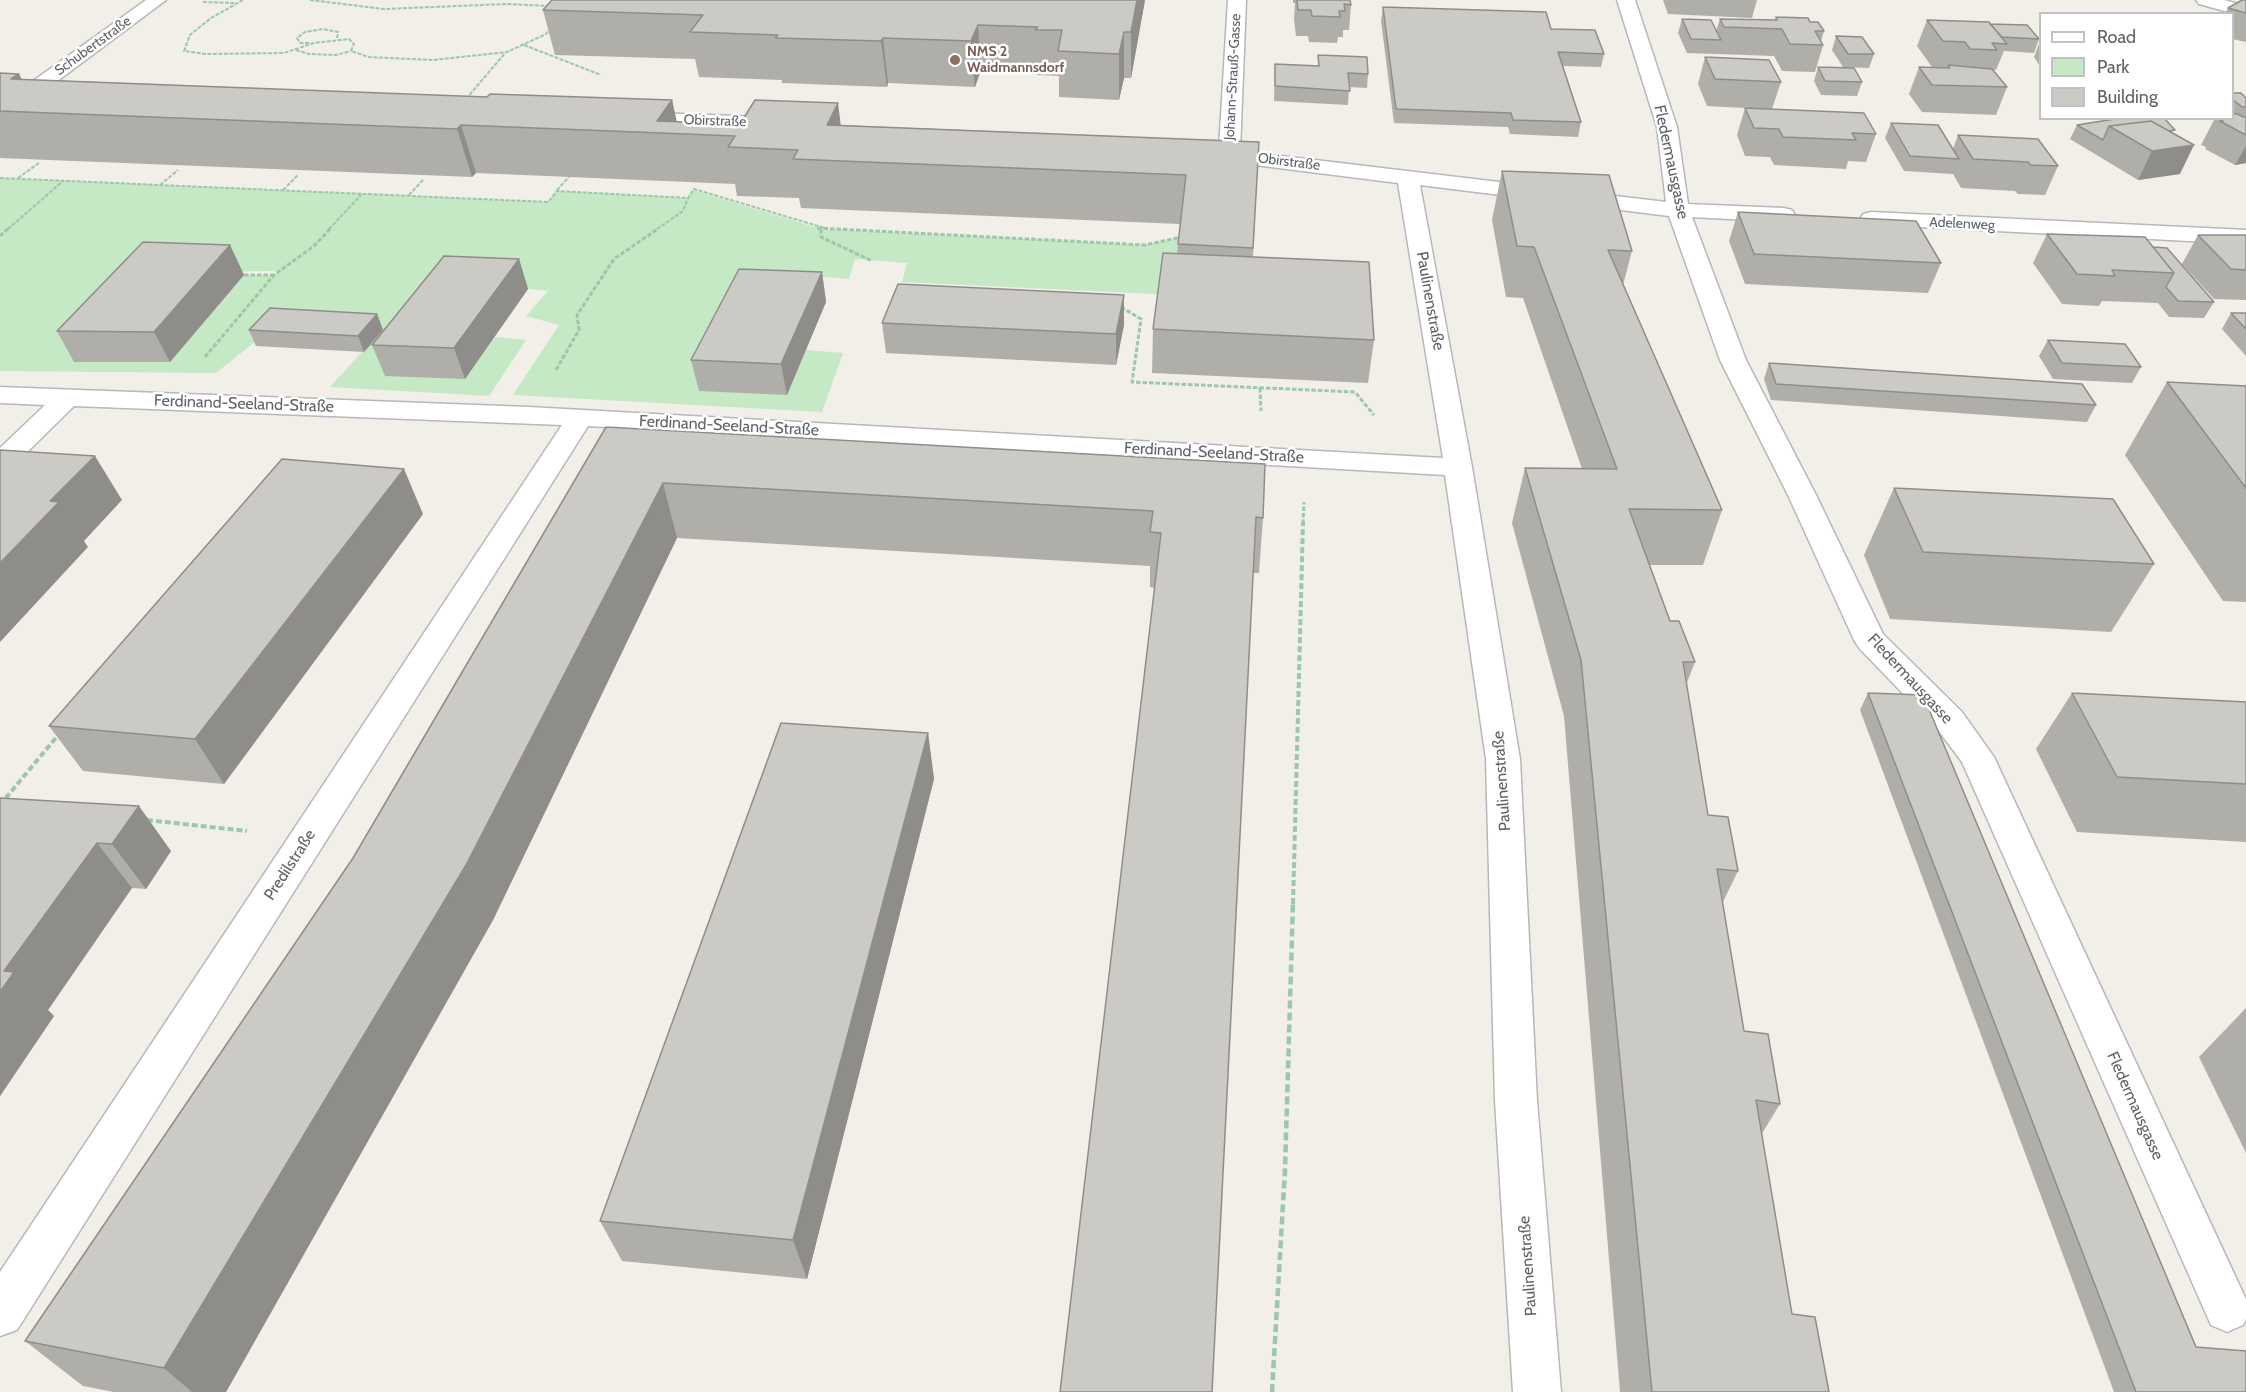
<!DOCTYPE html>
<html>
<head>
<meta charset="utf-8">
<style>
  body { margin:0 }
  #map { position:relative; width:2246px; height:1392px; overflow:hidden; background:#f1efe8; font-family:Cabin,sans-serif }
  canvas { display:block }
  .legend { position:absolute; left:2039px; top:12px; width:195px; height:108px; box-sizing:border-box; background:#fff; border:2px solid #bfc1c3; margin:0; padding:8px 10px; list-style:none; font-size:18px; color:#5f6368 }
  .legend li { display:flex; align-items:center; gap:12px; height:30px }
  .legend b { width:30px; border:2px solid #bfc1c3 }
</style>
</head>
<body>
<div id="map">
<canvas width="2246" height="1392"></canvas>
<ul class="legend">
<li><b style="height:8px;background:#fff"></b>Road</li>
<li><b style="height:16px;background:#c5e8c5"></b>Park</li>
<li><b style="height:16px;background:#cccac5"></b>Building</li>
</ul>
</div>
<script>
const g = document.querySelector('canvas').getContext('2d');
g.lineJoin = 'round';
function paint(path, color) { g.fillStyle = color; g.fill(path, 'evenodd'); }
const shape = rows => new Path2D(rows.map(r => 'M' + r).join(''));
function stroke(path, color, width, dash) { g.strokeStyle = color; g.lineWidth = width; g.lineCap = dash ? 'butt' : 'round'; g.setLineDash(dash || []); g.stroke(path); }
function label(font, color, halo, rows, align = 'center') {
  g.font = font + ' Cabin,sans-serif'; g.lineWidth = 5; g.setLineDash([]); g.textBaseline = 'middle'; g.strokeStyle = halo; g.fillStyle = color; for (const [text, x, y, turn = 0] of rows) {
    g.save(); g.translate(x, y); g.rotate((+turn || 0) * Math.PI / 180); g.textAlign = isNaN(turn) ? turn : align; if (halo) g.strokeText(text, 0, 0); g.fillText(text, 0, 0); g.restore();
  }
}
paint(shape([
  [0,178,548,202,557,191,688,198,693,190,821,229,1145,245,1183,237,1176,295,902,282,907,263,855,259,849,279,812,276,787,395,806,350,843,353,822,412,513,395,559,325,526,316,548,291,528,289,465,379,495,337,526,340,489,396,330,387,382,330,277,324,216,373,0,371],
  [158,272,278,271,279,272,275,275,244,275,174,357]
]), '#c5e8c5');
const minor = shape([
  [146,0,166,0,36,97,22,97,19,93,22,89,146,0],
  [1228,0,1246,0,1240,151,1666,202,1657,127,1617,0,1635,0,1677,127,1688,204,1784,208,1792,210,1795,215,1792,220,1784,222,1692,217,1746,360,1816,495,1883,634,1962,712,1994,757,2243,1293,2246,1299,2246,1319,2243,1325,2227,1332,2211,1325,1962,762,1938,730,1859,648,1854,640,1788,495,1720,360,1669,216,1420,185,1472,467,1520,759,1537,1101,1561,1392,1513,1392,1495,1101,1486,759,1445,475,588,426,17,1330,0,1336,0,1272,562,425,74,406,10,469,0,471,0,448,45,405,0,403,0,387,529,407,1443,458,1398,183,1215,160,1208,158,1205,154,1208,150,1219,148,1228,0],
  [2196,0,2224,0,2246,6,2246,17,2199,4,2196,0],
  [631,112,787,118,794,120,797,124,794,128,787,130,624,122,621,118,624,114,631,112],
  [1871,212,2246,230,2246,244,1863,224,1860,219,1863,214,1871,212]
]);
stroke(minor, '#b5b8bc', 3);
stroke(shape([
  [243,0,211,18,190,35,184,51,206,54,284,53,314,43,349,39,354,44,351,51,369,57,433,60,507,52,546,34,550,29],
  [310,0,384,9,506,4,551,6],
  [203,2,234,3],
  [309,43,300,43,297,38,305,32,323,29,338,32,337,39],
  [524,45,601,75],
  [296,50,309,54,336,55,351,51],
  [466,99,506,52],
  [0,178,548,202,557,191,688,198,694,189,828,229],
  [18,178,39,163],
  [160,185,178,170],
  [283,190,298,175],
  [557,190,569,177],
  [409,195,423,180],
  [8,229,63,181],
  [329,229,361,195],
  [657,229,683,211,688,198]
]), '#9cc7a9', 2, [4, 1.5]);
stroke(shape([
  [817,228,1145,245,1181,237],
  [821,229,821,237,872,261],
  [0,236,9,228],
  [244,275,274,275],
  [1121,307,1141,319,1132,382,1355,392,1374,415],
  [205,357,274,275,314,246,331,228],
  [556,370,579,330,577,315,614,259,659,228],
  [1260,388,1261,411],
  [1303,524,1304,502]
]), '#9cc7a9', 3, [4.5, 2]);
stroke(shape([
  [0,805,59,734],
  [147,820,247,831],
  [1293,904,1303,522]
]), '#9cc7a9', 4, [6, 3]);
stroke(shape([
  [1272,1392,1285,1170,1293,902]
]), '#9cc7a9', 4.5, [8, 4]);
paint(minor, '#fff');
paint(shape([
  [1145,0,1131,78,1124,78,1119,100,1059,97,1059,76,1037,75,1036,72,981,70,975,87,888,83,887,87,782,83,782,80,699,77,695,59,555,55,543,10],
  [1293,0,1350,0,1351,5,1349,30,1343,30,1343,37,1338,37,1337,43,1309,42,1308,36,1296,36,1294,19,1295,3,1293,3],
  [1663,0,1757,0,1752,18,1668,14],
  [2246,0,2246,42,2232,39,2232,14,2225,14,2228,8],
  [1383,7,1551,29,1604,54,1601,67,1563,66,1581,122,1578,137,1510,134,1508,127,1394,123,1381,21],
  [1776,17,1810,22,1824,31,1821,41,1823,45,1815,72,1782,71,1774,56,1687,53,1678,33,1682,19,1716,31,1720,19,1775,20],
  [1927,20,1990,24,2039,39,2034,53,2004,51,1996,70,1993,70,2007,87,1996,115,1922,112,1909,94,1919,67,1932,67,1917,46],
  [1836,36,1874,54,1869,68,1843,67,1832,50],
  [2040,41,2040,66,2034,57],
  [1318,55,1368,74,1367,88,1349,87,1348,105,1274,101,1275,64,1318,66],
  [1705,57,1781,82,1772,109,1876,134,1866,162,1848,161,1846,169,1774,165,1770,157,1745,156,1737,135,1745,108,1707,106,1698,84],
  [1818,67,1862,82,1857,96,1821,95,1814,81],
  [0,73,19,74,21,79,487,97,672,100,677,122,740,124,841,125,1259,142,1253,257,1374,340,1368,383,1152,373,1153,329,1177,254,1180,224,801,208,799,198,737,196,735,184,476,173,472,177,0,158],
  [2232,93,2246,98,2246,163,2235,165,2205,149,2206,147,2201,145,2215,118,2232,118],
  [2113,118,2164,118,2173,133,2180,174,2138,180,2070,139,2077,125,2113,120],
  [1891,123,1953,149,1958,135,2058,166,2045,195,2018,194,2015,191,1961,188,1953,174,1904,171,1885,138],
  [1502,171,1632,251,1623,285,1722,510,1703,565,1649,565,1670,621,1695,662,1686,685,1708,815,1738,871,1722,904,1744,1031,1780,1104,1761,1135,1792,1314,1829,1392,1620,1392,1564,716,1512,523,1525,468,1582,469,1523,298,1506,297,1492,220],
  [1738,212,1941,263,1928,293,1745,284,1729,241],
  [2047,234,2153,247,2214,302,2204,318,2169,317,2158,303,2102,301,2099,306,2062,304,2033,263],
  [2198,235,2246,235,2246,300,2214,299,2182,264],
  [230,245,244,275,170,362,74,362,57,331],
  [519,259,528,289,465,379,385,376,372,345],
  [822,272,826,302,787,395,699,391,691,360],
  [2231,313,2246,313,2246,356,2222,329],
  [377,314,383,330,364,352,256,346,249,330],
  [882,323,1124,325,1116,365,886,353],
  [2048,340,2141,367,2132,383,2053,379,2039,356],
  [1769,363,2096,405,2087,422,1771,400,1764,379],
  [2167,382,2246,386,2246,602,2223,601,2125,455],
  [606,427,1263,518,1259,573,1253,573,1154,588,1150,587,1150,566,677,538,493,920,226,1392,114,1392,83,1386,25,1341,353,858],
  [1894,488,2154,564,2111,632,1890,619,1864,555],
  [423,514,224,784,83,771,49,726],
  [1868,693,2196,1347,2246,1392,2114,1392,1860,710],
  [2072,693,2246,702,2246,842,2077,832,2036,749],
  [928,733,934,779,807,1279,622,1261,600,1221],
  [0,798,171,851,146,889,132,888,48,1010,54,1016,0,1096],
  [2246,1008,2246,1153,2199,1057]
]), '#afaea9');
paint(shape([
  [1137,0,1145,0,1131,78,1131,32],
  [978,25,981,70,975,87,971,41],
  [1124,32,1124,78,1119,100,1119,54],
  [883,38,888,83,887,87,881,41],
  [19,74,39,113,11,79],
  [672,100,679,133,657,121],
  [838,103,844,151,827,125],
  [461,125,476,173,472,177,457,129],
  [2194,145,2180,174,2138,180,2152,151],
  [2246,146,2246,163,2235,165],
  [230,245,244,275,170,362,154,332],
  [519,259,528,289,465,379,454,348],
  [822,272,826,302,787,395,781,364],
  [1124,295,1124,325,1116,365,1116,334],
  [377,314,383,330,364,352,358,336],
  [95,456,122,500,84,541,88,547,0,642,0,563,50,501],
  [404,469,423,514,224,784,195,739],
  [663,483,677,538,493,920,226,1392,192,1392,164,1368],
  [928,733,934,779,807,1279,793,1240],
  [139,806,171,851,146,889,112,844],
  [97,843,132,888,48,1010,54,1016,0,1096,0,992,4,971]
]), '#8f8d8a');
const building = shape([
  [552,0,1137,0,1131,32,1124,32,1119,54,1058,51,1062,30,1035,30,1038,27,978,25,971,41,883,38,881,41,775,38,778,35,690,32,703,15,543,10,552,0],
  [1297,0,1350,0,1351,5,1344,4,1345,11,1339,11,1340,17,1312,16,1311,10,1298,10,1297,0],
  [2242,0,2246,0,2246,13,2228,8,2242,0],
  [1383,7,1546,12,1551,29,1595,30,1604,54,1558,52,1581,122,1513,120,1511,113,1396,109,1383,7],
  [1776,17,1808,18,1810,22,1818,22,1824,31,1815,31,1823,45,1790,44,1782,29,1724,27,1720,19,1777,20,1776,17],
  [1682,19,1711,20,1721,40,1691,39,1682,19],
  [1927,20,1989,22,2007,44,1992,43,1997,50,1970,49,1965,42,1943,41,1927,20],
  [1990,24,2027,25,2039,39,2002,37,1990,24],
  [1836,36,1862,37,1874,54,1848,54,1836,36],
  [1318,55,1367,57,1368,74,1348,73,1350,91,1275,86,1275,64,1319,66,1318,55],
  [1705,57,1769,60,1781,82,1715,79,1705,57],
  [1948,65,1992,69,2007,87,1932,85,1919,67,1950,68,1948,65],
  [1818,67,1854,68,1862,82,1825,81,1818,67],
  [0,73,19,74,11,79,487,97,490,94,672,100,657,121,740,124,755,100,838,103,827,125,1259,142,1253,248,1178,244,1186,175,793,159,798,150,728,147,735,136,461,125,457,129,0,111,0,73],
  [2232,93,2241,93,2246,98,2246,107,2242,107,2232,99,2232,93],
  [1745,108,1864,113,1876,134,1852,133,1856,140,1783,137,1779,129,1754,128,1745,108],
  [2232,114,2237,114,2244,117,2246,117,2246,135,2220,121,2223,121,2219,118,2232,118,2232,114],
  [2121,118,2164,118,2175,130,2169,131,2151,121,2109,126,2103,140,2077,125,2121,118],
  [2151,121,2194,145,2152,151,2109,126,2151,121],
  [1891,123,1938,125,1959,159,1910,156,1891,123],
  [1958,135,2038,139,2058,166,2031,165,2028,162,1973,159,1958,135],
  [1502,171,1609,175,1632,251,1608,250,1722,510,1629,509,1670,621,1679,621,1695,662,1683,662,1708,815,1728,817,1738,871,1717,869,1744,1031,1768,1034,1780,1104,1756,1100,1792,1314,1815,1317,1829,1392,1652,1392,1581,660,1525,468,1617,469,1534,247,1517,246,1502,171],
  [1738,212,1916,221,1941,263,1754,254,1738,212],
  [2047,234,2145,237,2174,273,2112,270,2115,276,2077,274,2047,234],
  [2198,235,2246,235,2246,270,2231,269,2198,235],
  [143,242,230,245,154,332,57,331,143,242],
  [2153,247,2167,248,2214,302,2178,301,2166,287,2174,273,2153,247],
  [1163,253,1369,262,1374,340,1153,329,1163,253],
  [444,256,519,259,454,348,372,345,444,256],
  [739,269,822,272,781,364,691,360,739,269],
  [898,284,1124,295,1116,334,882,323,898,284],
  [270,308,377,314,358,336,249,330,270,308],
  [2231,313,2246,313,2246,329,2231,313],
  [2048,340,2125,344,2141,367,2062,363,2048,340],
  [1769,363,2082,384,2096,405,1776,384,1769,363],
  [2167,382,2246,386,2246,488,2167,382],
  [606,427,1265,464,1263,518,1256,517,1212,1392,1060,1392,1161,533,1150,532,1153,511,663,483,466,865,164,1368,25,1341,353,858,606,427],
  [0,450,95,456,50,501,59,502,0,563,0,450],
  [282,459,404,469,195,739,49,726,282,459],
  [1894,488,2113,499,2154,564,1923,552,1894,488],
  [1868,693,1923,695,2196,1347,2246,1351,2246,1392,2136,1392,1868,693],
  [2072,693,2246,702,2246,784,2117,777,2072,693],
  [781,723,928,733,793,1240,600,1221,781,723],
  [0,798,139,806,112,844,97,843,4,971,14,972,0,992,0,798]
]);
paint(building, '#cccac5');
stroke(building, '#8f8d8a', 1.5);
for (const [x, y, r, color] of [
  [955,60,6,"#8d6e63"]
]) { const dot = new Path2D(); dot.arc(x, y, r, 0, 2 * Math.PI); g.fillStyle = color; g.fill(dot); stroke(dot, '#fff', 2); }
label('14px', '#5f6368', '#fff', [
  ["Schubertstraße",93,46,-36],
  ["Johann-Strauß-Gasse",1233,77,-87],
  ["Obirstraße",715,121,2],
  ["Obirstraße",1289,162,7],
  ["Adelenweg",1962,224,3]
]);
label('bold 14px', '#785e54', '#fff', [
  ["NMS 2",967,52],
  ["Waidmannsdorf",967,68]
], 'left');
label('16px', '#5f6368', '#fff', [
  ["Fledermausgasse",1671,162,78],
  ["Paulinenstraße",1430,301,80],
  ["Ferdinand-Seeland-Straße",244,404,2],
  ["Ferdinand-Seeland-Straße",729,426,3],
  ["Ferdinand-Seeland-Straße",1214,453,3],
  ["Fledermausgasse",1910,679,47],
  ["Paulinenstraße",1502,781,-94],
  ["Predilstraße",290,865,-57],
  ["Fledermausgasse",2135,1106,66],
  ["Paulinenstraße",1528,1266,-94]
]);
</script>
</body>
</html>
